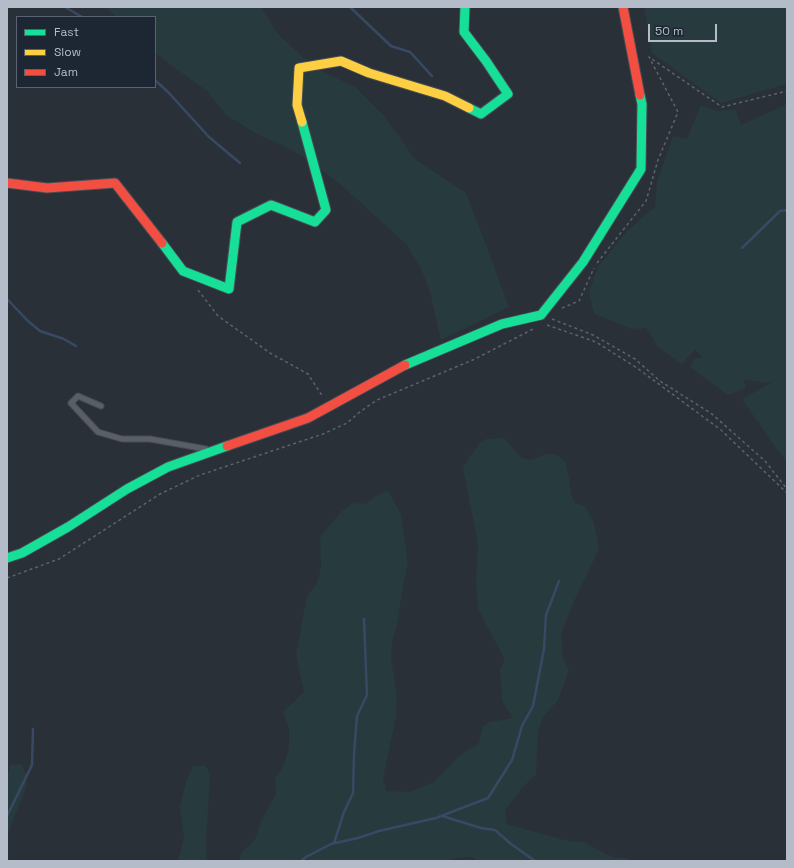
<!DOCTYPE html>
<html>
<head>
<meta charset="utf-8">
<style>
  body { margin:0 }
  #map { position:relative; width:794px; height:868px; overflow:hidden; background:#2a3038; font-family:"Space Grotesk",sans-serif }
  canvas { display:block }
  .frame { position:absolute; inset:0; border:8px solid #b4bcc9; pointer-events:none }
  .legend { position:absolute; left:16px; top:16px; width:140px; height:72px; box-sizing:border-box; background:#1d2633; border:1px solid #59626f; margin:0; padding:5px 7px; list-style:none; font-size:12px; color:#b4bcc9 }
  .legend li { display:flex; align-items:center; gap:8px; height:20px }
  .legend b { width:20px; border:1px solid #59626f }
  .scale { position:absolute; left:648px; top:24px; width:69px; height:18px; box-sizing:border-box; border:2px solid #b4bcc9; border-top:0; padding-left:5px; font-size:12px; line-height:14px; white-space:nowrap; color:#b4bcc9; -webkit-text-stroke:3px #1d2633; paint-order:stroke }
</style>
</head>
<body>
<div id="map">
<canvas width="794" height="868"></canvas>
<div class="frame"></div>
<ul class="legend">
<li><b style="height:5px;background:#16e098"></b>Fast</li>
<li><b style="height:5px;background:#ffcf43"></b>Slow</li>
<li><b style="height:5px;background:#f24e42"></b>Jam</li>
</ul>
<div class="scale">50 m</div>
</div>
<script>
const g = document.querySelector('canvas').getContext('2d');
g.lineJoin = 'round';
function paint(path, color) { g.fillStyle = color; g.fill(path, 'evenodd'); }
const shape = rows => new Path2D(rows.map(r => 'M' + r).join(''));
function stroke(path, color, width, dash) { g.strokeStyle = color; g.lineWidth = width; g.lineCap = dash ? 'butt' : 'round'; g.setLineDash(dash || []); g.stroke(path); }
paint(shape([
  [106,7,261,7,277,33,308,62,329,75,354,86,385,117,415,159,466,193,483,237,509,307,441,340,430,292,421,268,406,244,340,184,305,158,280,144,259,135,226,115,208,92,155,53,155,17,116,17],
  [644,7,787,7,787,84,721,103,652,53],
  [787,104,787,461,775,447,742,399,771,383,744,380,746,388,728,395,690,367,696,358,703,358,695,349,682,364,658,347,646,328,632,329,594,314,589,292,598,267,628,230,655,207,657,182,673,136,687,139,701,105,717,111,735,109,741,125],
  [504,438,520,457,531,460,546,454,557,455,566,463,569,478,571,495,575,503,585,506,594,523,599,549,575,599,561,634,563,658,569,670,558,700,543,717,538,732,536,774,521,789,505,811,507,824,572,842,584,842,607,855,620,858,628,858,628,861,477,861,472,857,462,857,444,861,239,861,242,852,255,840,261,821,276,794,275,779,284,765,289,748,289,728,283,712,304,692,296,655,307,596,316,585,321,568,320,537,342,511,353,503,365,504,379,494,388,491,401,514,408,562,402,592,398,620,392,642,391,659,397,696,396,716,383,779,387,791,409,792,434,782,458,757,479,743,483,726,490,722,513,718,502,701,500,669,505,660,478,609,476,584,478,544,463,468,478,445,486,439],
  [21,764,26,774,26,788,7,835,7,778,10,765],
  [193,766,206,766,210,775,206,843,207,861,178,861,184,838,180,807,186,782]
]), '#273a3e');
stroke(shape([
  [65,7,82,17],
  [350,7,391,46,410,52,432,76],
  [155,80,169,93,209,137,240,163],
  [742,248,780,211,787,210],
  [7,299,28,321,40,331,64,339,76,346],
  [7,816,32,765,33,729],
  [442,816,481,828,495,830,511,844,535,861],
  [334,843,344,812,353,793,354,754,357,716,367,695,364,619],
  [301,861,306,857,331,844,358,838,379,831,436,818,488,798,512,760,522,726,533,706,544,649,546,615,559,581]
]), '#384963', 2.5);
const lane = shape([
  [101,406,78,396,71,403,98,432,122,439,150,439,206,449]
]);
const fast = shape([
  [465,7,464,32,486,61,508,94,481,114,469,108],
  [162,243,183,271,229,289,237,222,271,205,315,222,326,210,302,122],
  [405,365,502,324,541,315,583,262,641,169,642,104,640,95],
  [7,558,22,553,68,527,127,489,168,467,227,446]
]);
const slow = shape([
  [302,122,297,105,299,68,341,61,369,73,445,96,469,108]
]);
const jam = shape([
  [623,7,640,95],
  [7,183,47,188,115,183,162,243],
  [227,446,308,418,405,365]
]);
stroke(lane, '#484c53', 7);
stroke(fast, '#484c53', 11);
stroke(slow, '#484c53', 11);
stroke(jam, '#484c53', 11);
stroke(shape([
  [597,263,646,201,658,160,678,112,649,57,722,107,787,91],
  [198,290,218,316,270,353,308,374,323,397],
  [562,308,579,301,594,268],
  [552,319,593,335,635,359,660,381,712,414,765,461,787,489],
  [547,325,596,342,637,368,721,430,787,493],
  [7,578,59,559,160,494,200,475,323,434,347,423,361,411,377,400,475,359,533,329]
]), '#5d636a', 1.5, [3, 3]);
stroke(lane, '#5a5e66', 5);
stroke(fast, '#16e098', 9);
stroke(slow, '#ffcf43', 9);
stroke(jam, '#f24e42', 9);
</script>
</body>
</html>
